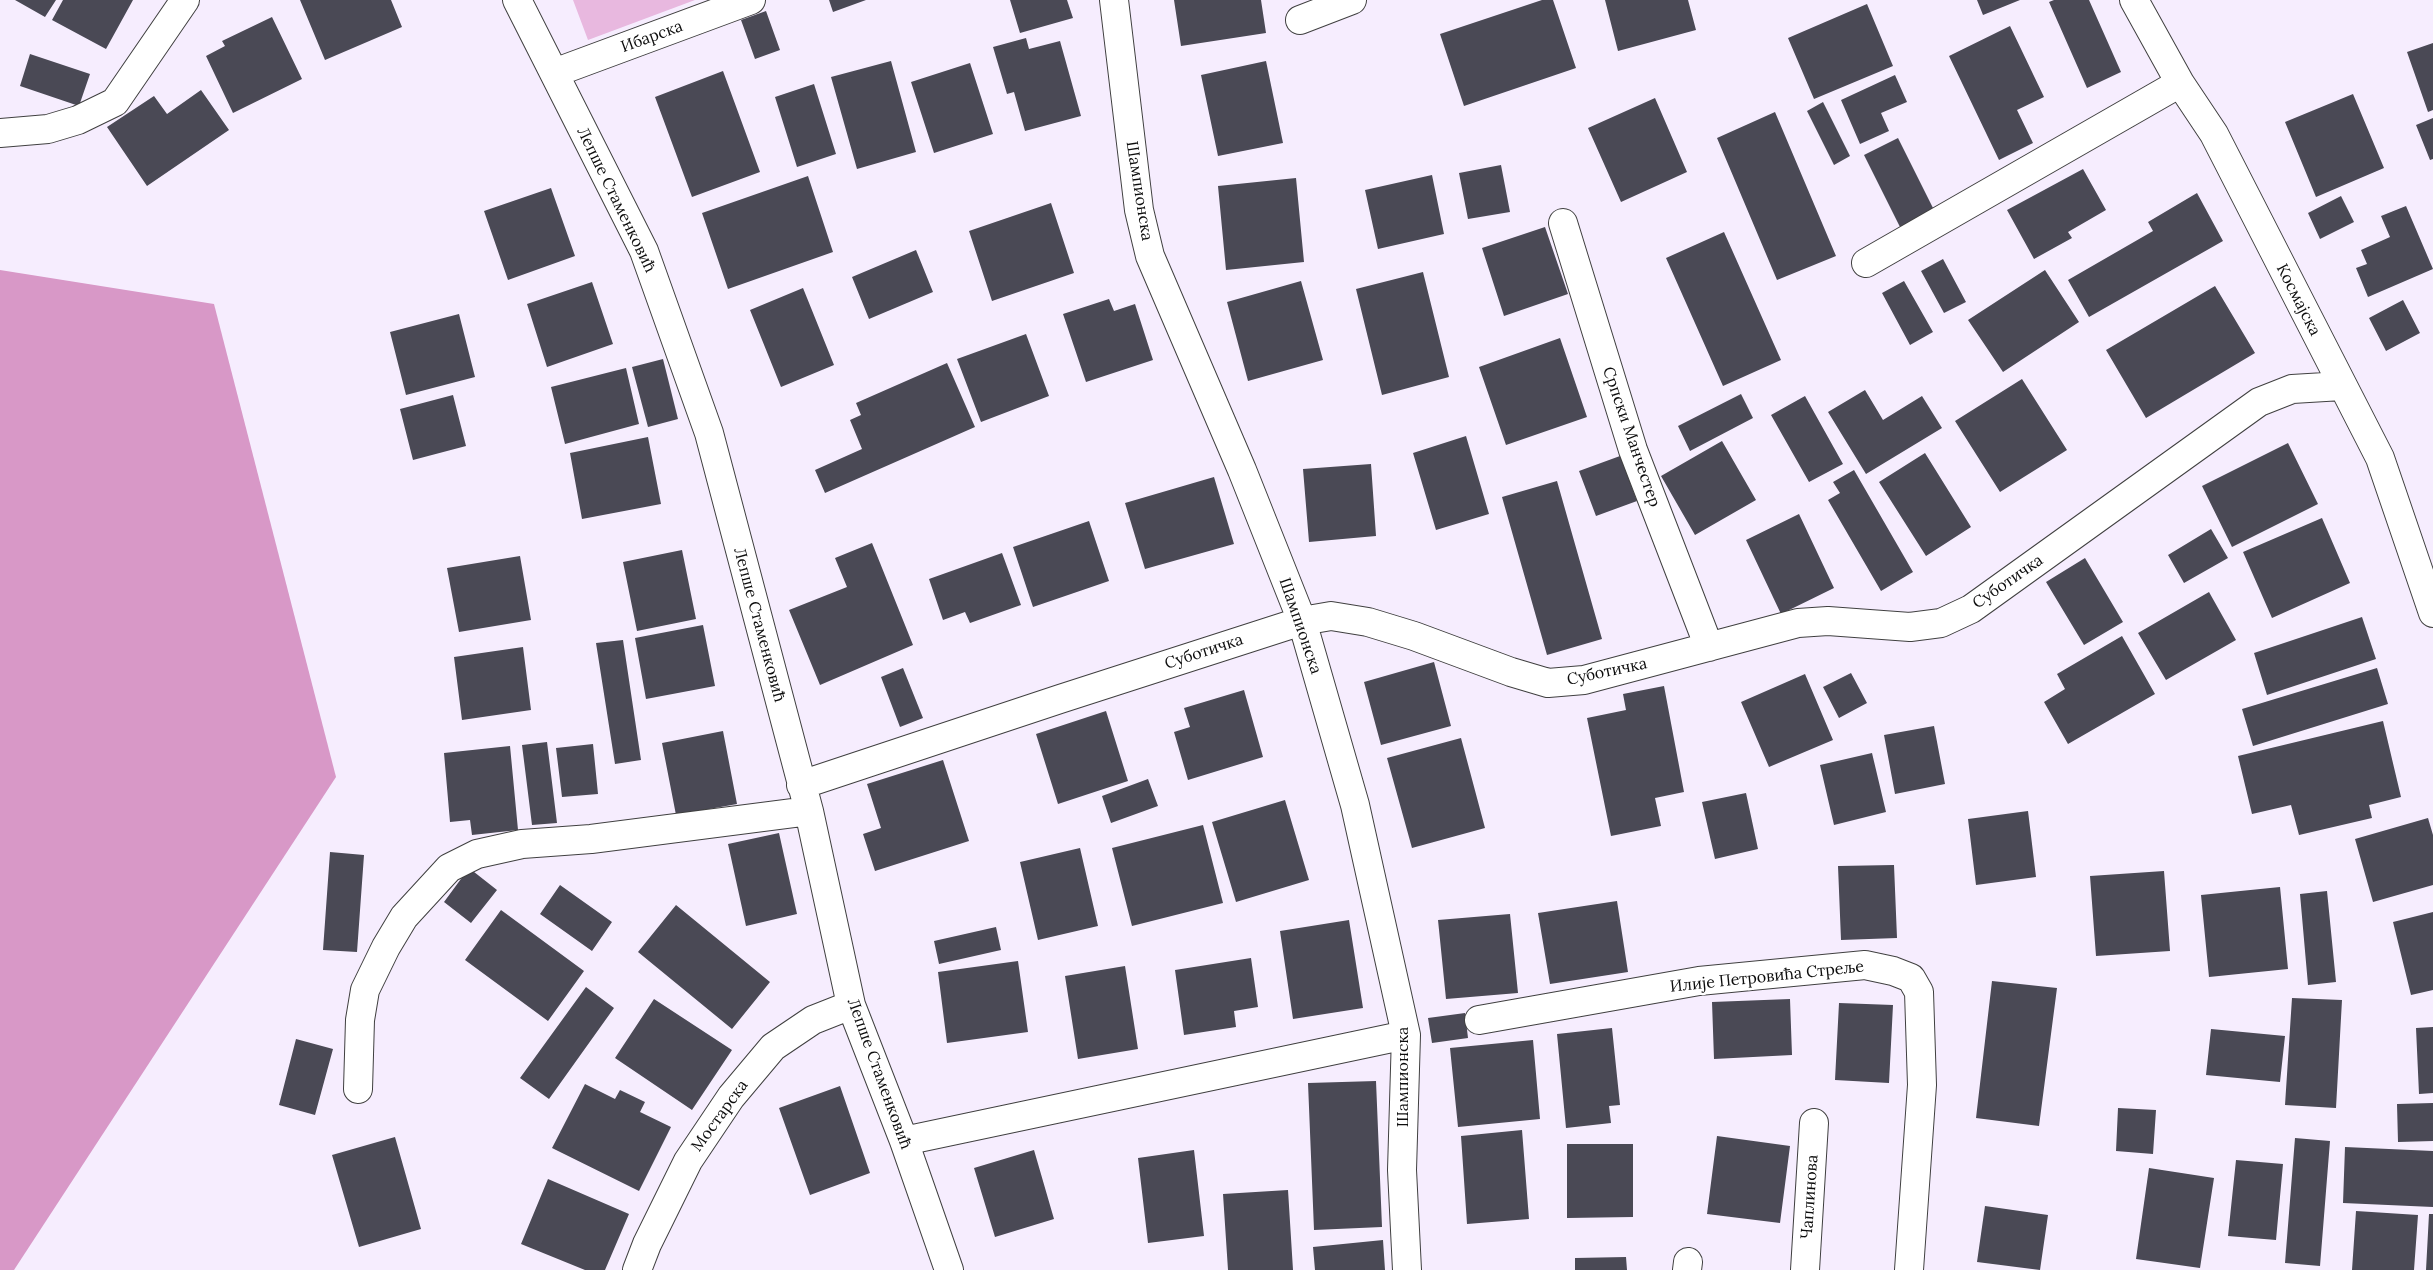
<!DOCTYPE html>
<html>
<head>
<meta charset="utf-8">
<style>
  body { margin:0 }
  canvas { display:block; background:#f6edfe }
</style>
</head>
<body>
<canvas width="2433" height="1270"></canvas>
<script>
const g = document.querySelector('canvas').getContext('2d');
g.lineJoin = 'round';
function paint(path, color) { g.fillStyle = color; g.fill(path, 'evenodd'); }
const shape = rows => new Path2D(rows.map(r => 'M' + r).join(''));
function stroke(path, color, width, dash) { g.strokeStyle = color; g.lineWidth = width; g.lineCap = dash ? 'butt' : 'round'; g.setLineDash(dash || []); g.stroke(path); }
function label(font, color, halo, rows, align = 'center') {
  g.font = font + ' Lora,serif'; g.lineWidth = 5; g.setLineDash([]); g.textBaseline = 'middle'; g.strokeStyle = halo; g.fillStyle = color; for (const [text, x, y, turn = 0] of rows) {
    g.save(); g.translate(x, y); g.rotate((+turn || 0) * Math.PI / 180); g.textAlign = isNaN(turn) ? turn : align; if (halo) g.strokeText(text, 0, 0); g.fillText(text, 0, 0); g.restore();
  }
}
paint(shape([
  [573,0,695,0,588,40]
]), '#e8b8df');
paint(shape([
  [0,270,214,304,336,777,14,1270,0,1270]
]), '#d898c7');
paint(shape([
  [15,0,56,0,45,17],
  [63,0,133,0,106,49,52,20],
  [300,0,391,0,402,27,325,60],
  [829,0,866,0,833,12],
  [1010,0,1067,0,1073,18,1020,33],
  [1174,0,1261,0,1266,33,1181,46],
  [1542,0,1553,0,1576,68,1464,106,1440,34],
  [1605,0,1688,0,1696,30,1618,51],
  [1977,0,2020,0,1983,15],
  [2054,0,2089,0,2121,72,2087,88,2049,2],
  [1867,4,1893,66,1814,99,1788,38],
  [766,11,780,50,755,59,741,20],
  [272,17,302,79,233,113,206,56,225,46,222,41],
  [2010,26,2044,97,2017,110,2033,143,1999,160,1949,56],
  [1026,38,1029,49,1060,41,1081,116,1025,131,1014,92,1007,94,993,47],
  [2433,43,2433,110,2428,112,2407,52],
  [30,54,90,74,79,106,20,86],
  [891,61,916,152,857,169,831,77],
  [1266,61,1283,143,1218,156,1201,75],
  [970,63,993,134,934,153,911,82],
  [723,71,760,172,692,197,655,97],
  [1895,75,1907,102,1881,113,1889,131,1860,144,1841,100],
  [814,84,836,154,797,167,775,97],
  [201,90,229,130,147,186,107,127,154,96,167,114],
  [2353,94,2384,168,2316,197,2285,122],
  [1655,98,1687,172,1621,202,1588,128],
  [1823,102,1850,156,1834,165,1807,111],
  [1775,112,1836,256,1777,280,1717,138],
  [2433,118,2433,159,2430,160,2416,125],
  [1898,138,1934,210,1900,227,1864,155],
  [1501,165,1510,212,1468,219,1459,173],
  [2083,169,2106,210,2068,232,2072,238,2034,259,2007,210],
  [1432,175,1444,234,1378,249,1365,190],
  [808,176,833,252,728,289,702,213],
  [1296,178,1304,262,1226,270,1218,186],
  [551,188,575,256,508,280,484,211],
  [2197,193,2223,241,2089,317,2068,280,2153,231,2148,222],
  [2341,196,2354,222,2320,239,2308,213],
  [1051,203,1074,273,992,301,969,231],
  [2406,206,2433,269,2368,297,2356,268,2367,264,2361,250,2390,237,2381,216],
  [1545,227,1568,294,1504,316,1482,248],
  [1724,232,1781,360,1723,386,1666,258],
  [916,250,933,292,869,319,852,277],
  [1943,259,1966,302,1944,313,1921,271],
  [2045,270,2079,322,2003,372,1968,320],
  [1423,272,1449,377,1382,395,1356,289],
  [1301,281,1323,360,1248,381,1227,302],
  [1904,281,1933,332,1910,345,1882,293],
  [592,282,613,344,547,367,527,304],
  [2215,286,2255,353,2146,418,2106,350],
  [803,288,834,365,781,387,750,310],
  [1109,299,1114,311,1135,304,1153,360,1086,382,1063,314],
  [2403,300,2420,333,2386,351,2369,318],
  [459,314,475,377,406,395,390,332],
  [1026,334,1049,396,981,422,957,359],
  [1560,338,1587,417,1506,445,1479,367],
  [663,359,678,419,648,427,632,367],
  [947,363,975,427,825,493,815,470,862,449,850,420,861,415,856,403],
  [626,368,639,424,565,444,551,387],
  [2022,379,2067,450,2000,492,1955,421],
  [1865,390,1883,420,1922,396,1942,428,1866,474,1828,412],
  [1741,394,1753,418,1690,451,1678,426],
  [453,395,466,446,413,460,400,409],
  [1805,396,1843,464,1809,482,1771,415],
  [1466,436,1489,514,1436,530,1413,453],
  [648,437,661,504,582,519,570,453],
  [1722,441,1756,500,1695,535,1661,476],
  [2288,443,2318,504,2232,547,2202,486],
  [1925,453,1971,527,1926,556,1879,482],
  [1620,456,1637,501,1596,516,1579,471],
  [1371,464,1376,536,1309,542,1303,469],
  [1854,470,1913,572,1881,591,1828,500,1840,493,1833,482],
  [1214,477,1234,544,1145,569,1125,503],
  [1557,481,1602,639,1547,655,1502,497],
  [1799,514,1834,588,1781,614,1746,540],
  [2322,518,2350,583,2272,618,2243,552],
  [1089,521,1109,581,1033,607,1013,547],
  [2211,529,2228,558,2184,583,2168,555],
  [872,543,913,645,820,685,789,610,847,587,835,558],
  [682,550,696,619,637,631,623,562],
  [1002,553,1021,605,970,623,965,612,943,620,929,579],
  [520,556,531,620,459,632,447,568],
  [2085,558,2123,622,2084,645,2046,582],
  [2209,592,2236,640,2166,680,2138,633],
  [2362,617,2376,659,2267,695,2254,653],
  [703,625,715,686,646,699,635,638],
  [2122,636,2155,694,2068,744,2044,702,2065,689,2057,674],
  [623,640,641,760,615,764,596,643],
  [523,647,531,710,462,720,454,657],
  [1434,662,1451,726,1381,745,1364,682],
  [903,668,923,718,900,727,881,677],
  [2377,668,2388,704,2253,746,2242,709],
  [1851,673,1867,703,1839,718,1823,687],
  [1805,674,1833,740,1769,767,1741,702],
  [1664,686,1684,792,1655,798,1661,826,1611,836,1587,718,1626,710,1623,694],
  [1244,690,1263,757,1188,780,1174,732,1190,727,1184,708],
  [1106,711,1128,781,1058,804,1036,734],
  [2383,721,2401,797,2369,805,2372,818,2299,835,2291,805,2252,814,2238,756],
  [1934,726,1945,784,1895,794,1884,735],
  [723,731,737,804,676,815,662,743],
  [1461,738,1485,828,1412,848,1387,758],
  [547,742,557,823,532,825,522,745],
  [593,744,598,794,562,797,556,748],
  [510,746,518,830,472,835,470,820,450,822,444,753],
  [1872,753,1886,812,1834,825,1820,765],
  [943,760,969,841,875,871,863,834,881,828,867,784],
  [1148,779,1158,806,1111,823,1102,796],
  [1746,793,1758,849,1715,859,1702,802],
  [1285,800,1309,880,1236,902,1212,822],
  [2028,811,2036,877,1976,885,1968,819],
  [2428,818,2433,835,2433,885,2373,902,2355,839],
  [1203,825,1223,903,1132,926,1112,848],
  [779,833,797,914,746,926,728,844],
  [1080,848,1098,926,1038,940,1020,862],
  [330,852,364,855,357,952,323,950],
  [1894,865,1897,938,1841,940,1838,866],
  [469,868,497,890,471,923,444,902],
  [2164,871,2170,951,2096,956,2090,876],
  [560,885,612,922,592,951,540,914],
  [2280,887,2288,969,2209,977,2201,895],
  [2327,891,2336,982,2308,985,2300,894],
  [1617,901,1628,972,1550,984,1538,913],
  [676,905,770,982,732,1029,638,952],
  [501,910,584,971,548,1021,465,960],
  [2433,912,2433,990,2411,995,2393,922],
  [1510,914,1518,993,1446,999,1438,920],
  [1349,920,1363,1008,1293,1019,1280,931],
  [996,927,1001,950,939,964,934,941],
  [1251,958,1258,1007,1234,1011,1236,1027,1184,1035,1175,970],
  [1018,961,1028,1032,947,1043,938,972],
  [1125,966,1138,1049,1078,1059,1065,976],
  [1992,981,2057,988,2039,1126,1976,1118],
  [586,987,614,1008,549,1099,520,1078],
  [2292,998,2342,1000,2336,1108,2285,1105],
  [654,999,732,1050,692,1110,615,1058],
  [1790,999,1792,1055,1714,1059,1712,1002],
  [1839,1003,1893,1005,1889,1083,1835,1080],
  [1465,1013,1468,1038,1432,1043,1428,1018],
  [2433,1027,2433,1093,2419,1094,2416,1028],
  [1612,1028,1620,1105,1609,1106,1611,1123,1566,1128,1557,1034],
  [2211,1029,2285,1036,2280,1082,2206,1075],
  [296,1039,333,1049,315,1115,279,1105],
  [1533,1040,1540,1119,1458,1127,1450,1048],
  [1376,1081,1382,1227,1314,1230,1308,1083],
  [585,1084,615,1099,620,1090,645,1102,640,1112,671,1127,639,1191,552,1148],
  [840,1086,870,1173,810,1195,779,1108],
  [2433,1103,2433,1141,2398,1142,2397,1104],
  [2118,1108,2156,1110,2153,1154,2116,1151],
  [1522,1130,1529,1219,1467,1224,1461,1136],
  [1717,1136,1790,1146,1780,1223,1707,1214],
  [395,1137,421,1229,359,1247,332,1155],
  [2295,1138,2330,1141,2320,1266,2285,1263],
  [1567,1144,1633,1144,1633,1217,1567,1218],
  [2345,1147,2433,1151,2433,1207,2343,1203],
  [1034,1150,1054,1219,995,1237,974,1168],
  [1194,1150,1204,1236,1148,1243,1138,1158],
  [2236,1160,2283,1164,2276,1240,2228,1236],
  [2149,1168,2214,1178,2200,1268,2136,1259],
  [548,1179,629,1214,605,1270,585,1270,521,1244],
  [1288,1190,1293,1270,1228,1270,1223,1194],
  [1985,1206,2048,1215,2040,1270,1977,1262],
  [2356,1211,2418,1215,2414,1270,2352,1270],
  [2429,1214,2433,1214,2433,1270,2426,1270],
  [1383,1240,1385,1270,1315,1270,1313,1247],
  [1626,1257,1627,1270,1575,1270,1575,1258]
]), '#4a4955');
const minor = shape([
  [517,0,644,251,709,433,809,811,851,1005,904,1141,949,1270],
  [1114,0,1139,210,1150,256,1242,470,1302,621,1355,805,1406,1035,1402,1170,1407,1270],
  [2134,0,2180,83,2214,134,2380,458,2433,613],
  [1300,20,1352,0],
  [554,73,751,0],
  [0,133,48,129,78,120,115,102,185,0],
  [1563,223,1633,450,1709,647],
  [1866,263,2180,83],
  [801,785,1060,699,1302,621,1331,616,1368,622,1414,636,1511,672,1548,683,1584,680,1798,623,1828,621,1910,627,1941,623,1971,609,2259,402,2292,389,2342,386],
  [1479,1020,1699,981,1865,965,1893,971,1911,978,1919,992,1922,1085,1909,1270],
  [358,1089,360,1020,365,990,386,947,404,917,449,868,477,854,522,844,591,839,809,811],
  [904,1141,1406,1035],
  [637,1270,647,1244,688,1161,731,1097,773,1047,813,1020,851,1005],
  [1687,1270,1688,1262],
  [1805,1270,1814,1123]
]);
stroke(minor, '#404040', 30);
stroke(minor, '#fff', 28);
label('16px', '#0d0d0d', '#fff', [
  ["Ибарска",652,37,-20],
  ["Шампионска",1139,191,81],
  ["Лепше Стаменковић",616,200,64],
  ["Космајска",2298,300,63],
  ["Српски Манчестер",1631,437,71],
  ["Суботичка",2008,582,-35],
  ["Лепше Стаменковић",759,625,75],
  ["Шампионска",1300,626,71],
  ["Суботичка",1204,652,-18],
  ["Суботичка",1607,672,-12],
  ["Илије Петровића Стреље",1767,977,-6],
  ["Лепше Стаменковић",879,1074,70],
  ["Шампионска",1403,1077,-90],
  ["Мостарска",720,1116,-54],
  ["Чаплинова",1810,1197,-86]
]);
</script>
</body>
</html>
